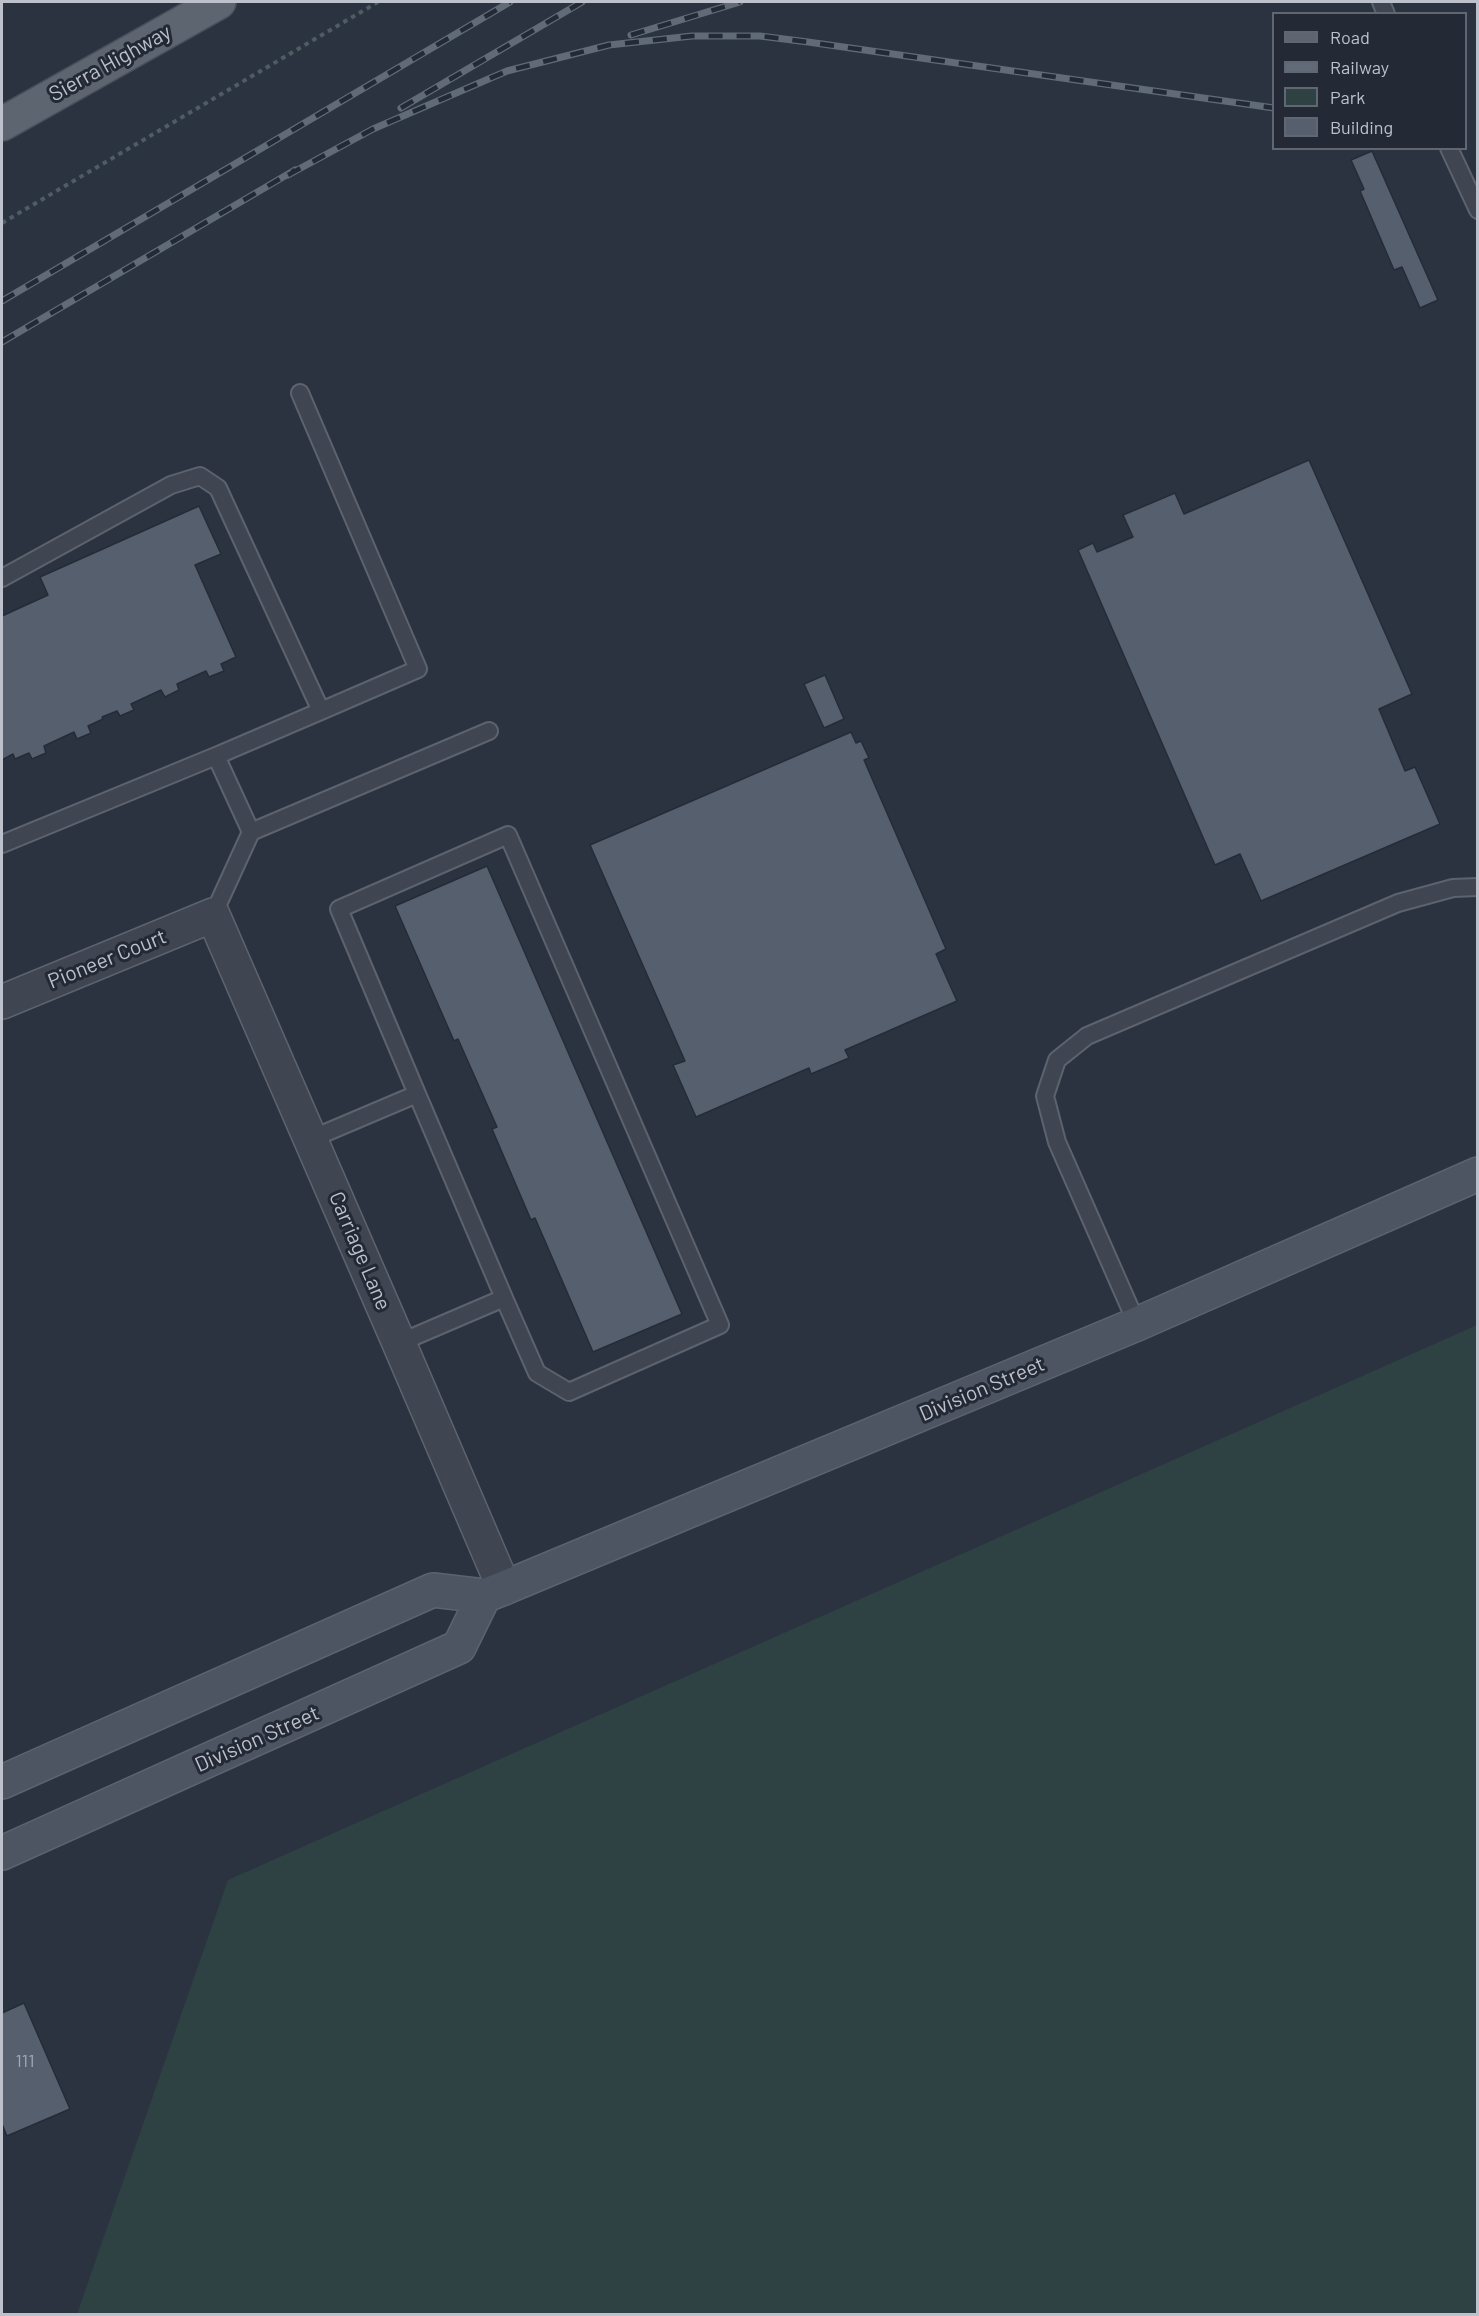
<!DOCTYPE html>
<html>
<head>
<meta charset="utf-8">
<style>
  body { margin:0 }
  #map { position:relative; width:1479px; height:2316px; overflow:hidden; background:#2b3341; font-family:Barlow,sans-serif }
  canvas { display:block }
  .frame { position:absolute; inset:0; border:3px solid #bcc1cb; pointer-events:none }
  .legend { position:absolute; left:1272px; top:12px; width:195px; height:138px; box-sizing:border-box; background:#232a36; border:2px solid #606672; margin:0; padding:8px 10px; list-style:none; font-size:18px; color:#bcc1cb }
  .legend li { display:flex; align-items:center; gap:12px; height:30px }
  .legend b { width:30px; border:2px solid #606672 }
</style>
</head>
<body>
<div id="map">
<canvas width="1479" height="2316"></canvas>
<div class="frame"></div>
<ul class="legend">
<li><b style="height:8px;background:#5d6571"></b>Road</li>
<li><b style="height:8px;background:#616a77"></b>Railway</li>
<li><b style="height:16px;background:#2e4143"></b>Park</li>
<li><b style="height:16px;background:#565f6e"></b>Building</li>
</ul>
</div>
<script>
const g = document.querySelector('canvas').getContext('2d');
g.lineJoin = 'round';
function paint(path, color) { g.fillStyle = color; g.fill(path, 'evenodd'); }
const shape = rows => new Path2D(rows.map(r => 'M' + r).join(''));
function stroke(path, color, width, dash) { g.strokeStyle = color; g.lineWidth = width; g.lineCap = dash ? 'butt' : 'round'; g.setLineDash(dash || []); g.stroke(path); }
function label(font, color, halo, rows, align = 'center') {
  g.font = font + ' Barlow,sans-serif'; g.lineWidth = 6; g.setLineDash([]); g.textBaseline = 'middle'; g.strokeStyle = halo; g.fillStyle = color; for (const [text, x, y, turn = 0] of rows) {
    g.save(); g.translate(x, y); g.rotate((+turn || 0) * Math.PI / 180); g.textAlign = isNaN(turn) ? turn : align; if (halo) g.strokeText(text, 0, 0); g.fillText(text, 0, 0); g.restore();
  }
}
paint(shape([
  [1477,1325,1477,2314,77,2314,228,1880]
]), '#2e4143');
const building = shape([
  [1372,151,1438,300,1420,308,1402,267,1394,270,1360,191,1364,189,1351,160,1372,151],
  [1309,460,1412,694,1379,709,1405,771,1415,767,1440,824,1261,901,1240,854,1215,865,1078,550,1093,543,1097,552,1133,537,1123,515,1175,493,1184,514,1309,460],
  [199,506,221,554,195,565,236,657,221,664,224,671,209,677,206,671,177,684,179,690,165,697,161,690,131,704,134,710,120,716,117,711,102,717,103,719,88,726,91,733,77,739,74,732,44,746,46,753,32,759,29,753,15,759,13,754,2,760,2,616,48,595,40,577,199,506],
  [825,675,844,719,824,728,804,684,825,675],
  [851,732,856,743,861,741,869,758,864,760,946,949,936,954,957,1001,845,1050,849,1058,811,1074,809,1068,696,1117,673,1065,685,1061,590,845,851,732],
  [487,866,682,1314,593,1352,535,1218,531,1220,492,1129,497,1127,458,1039,454,1041,395,906,487,866],
  [24,2003,70,2109,7,2136,2,2124,2,2013,24,2003]
]);
paint(building, '#565f6e');
stroke(building, '#252c38', 1.5);
const lane = shape([
  [1381,2,1386,14],
  [1449,148,1478,210],
  [300,393,418,669,321,711],
  [2,578,171,485,200,476,218,488,321,711,216,756],
  [251,832,489,731],
  [2,844,216,756,251,832,213,915],
  [417,1094,339,909,508,835,720,1325,569,1392,537,1373,504,1298],
  [311,1139,417,1094,504,1298,399,1343],
  [1137,1324,1057,1142,1045,1096,1057,1060,1087,1036,1398,903,1453,888,1478,887]
]);
const street = shape([
  [2,1002,213,915,399,1343,504,1588]
]);
const secondary = shape([
  [2,1782,433,1590,484,1596,504,1588,1137,1324,1478,1174],
  [2,1853,459,1647,484,1596]
]);
const primary = shape([
  [2,124,219,2]
]);
stroke(lane, '#5d636e', 20);
stroke(street, '#5d636e', 36);
stroke(secondary, '#5d636e', 36);
stroke(primary, '#484e5a', 36);
stroke(shape([
  [2,223,378,2]
]), '#4d5d61', 4, [4.5, 4.5]);
stroke(lane, '#3f4651', 16);
stroke(street, '#3f4651', 33);
stroke(secondary, '#4d5563', 33);
stroke(primary, '#5d6571', 33);
const rail = shape([
  [631,35,740,2],
  [401,108,582,2],
  [288,175,373,129,507,71,609,45,692,36,760,36,808,42,1274,108],
  [2,301,510,2],
  [2,342,295,170]
]);
stroke(rail, '#616a77', 7);
stroke(rail, '#232a36', 4.5, [14]);
label('18px', '#a2a8b4', null, [
  ["111",25,2061]
]);
label('21px', '#bcc1cb', '#232a36', [
  ["Sierra Highway",110,63,-29],
  ["Pioneer Court",107,959,-22],
  ["Carriage Lane",360,1251,67],
  ["Division Street",982,1389,-23],
  ["Division Street",257,1739,-24]
]);
</script>
</body>
</html>
